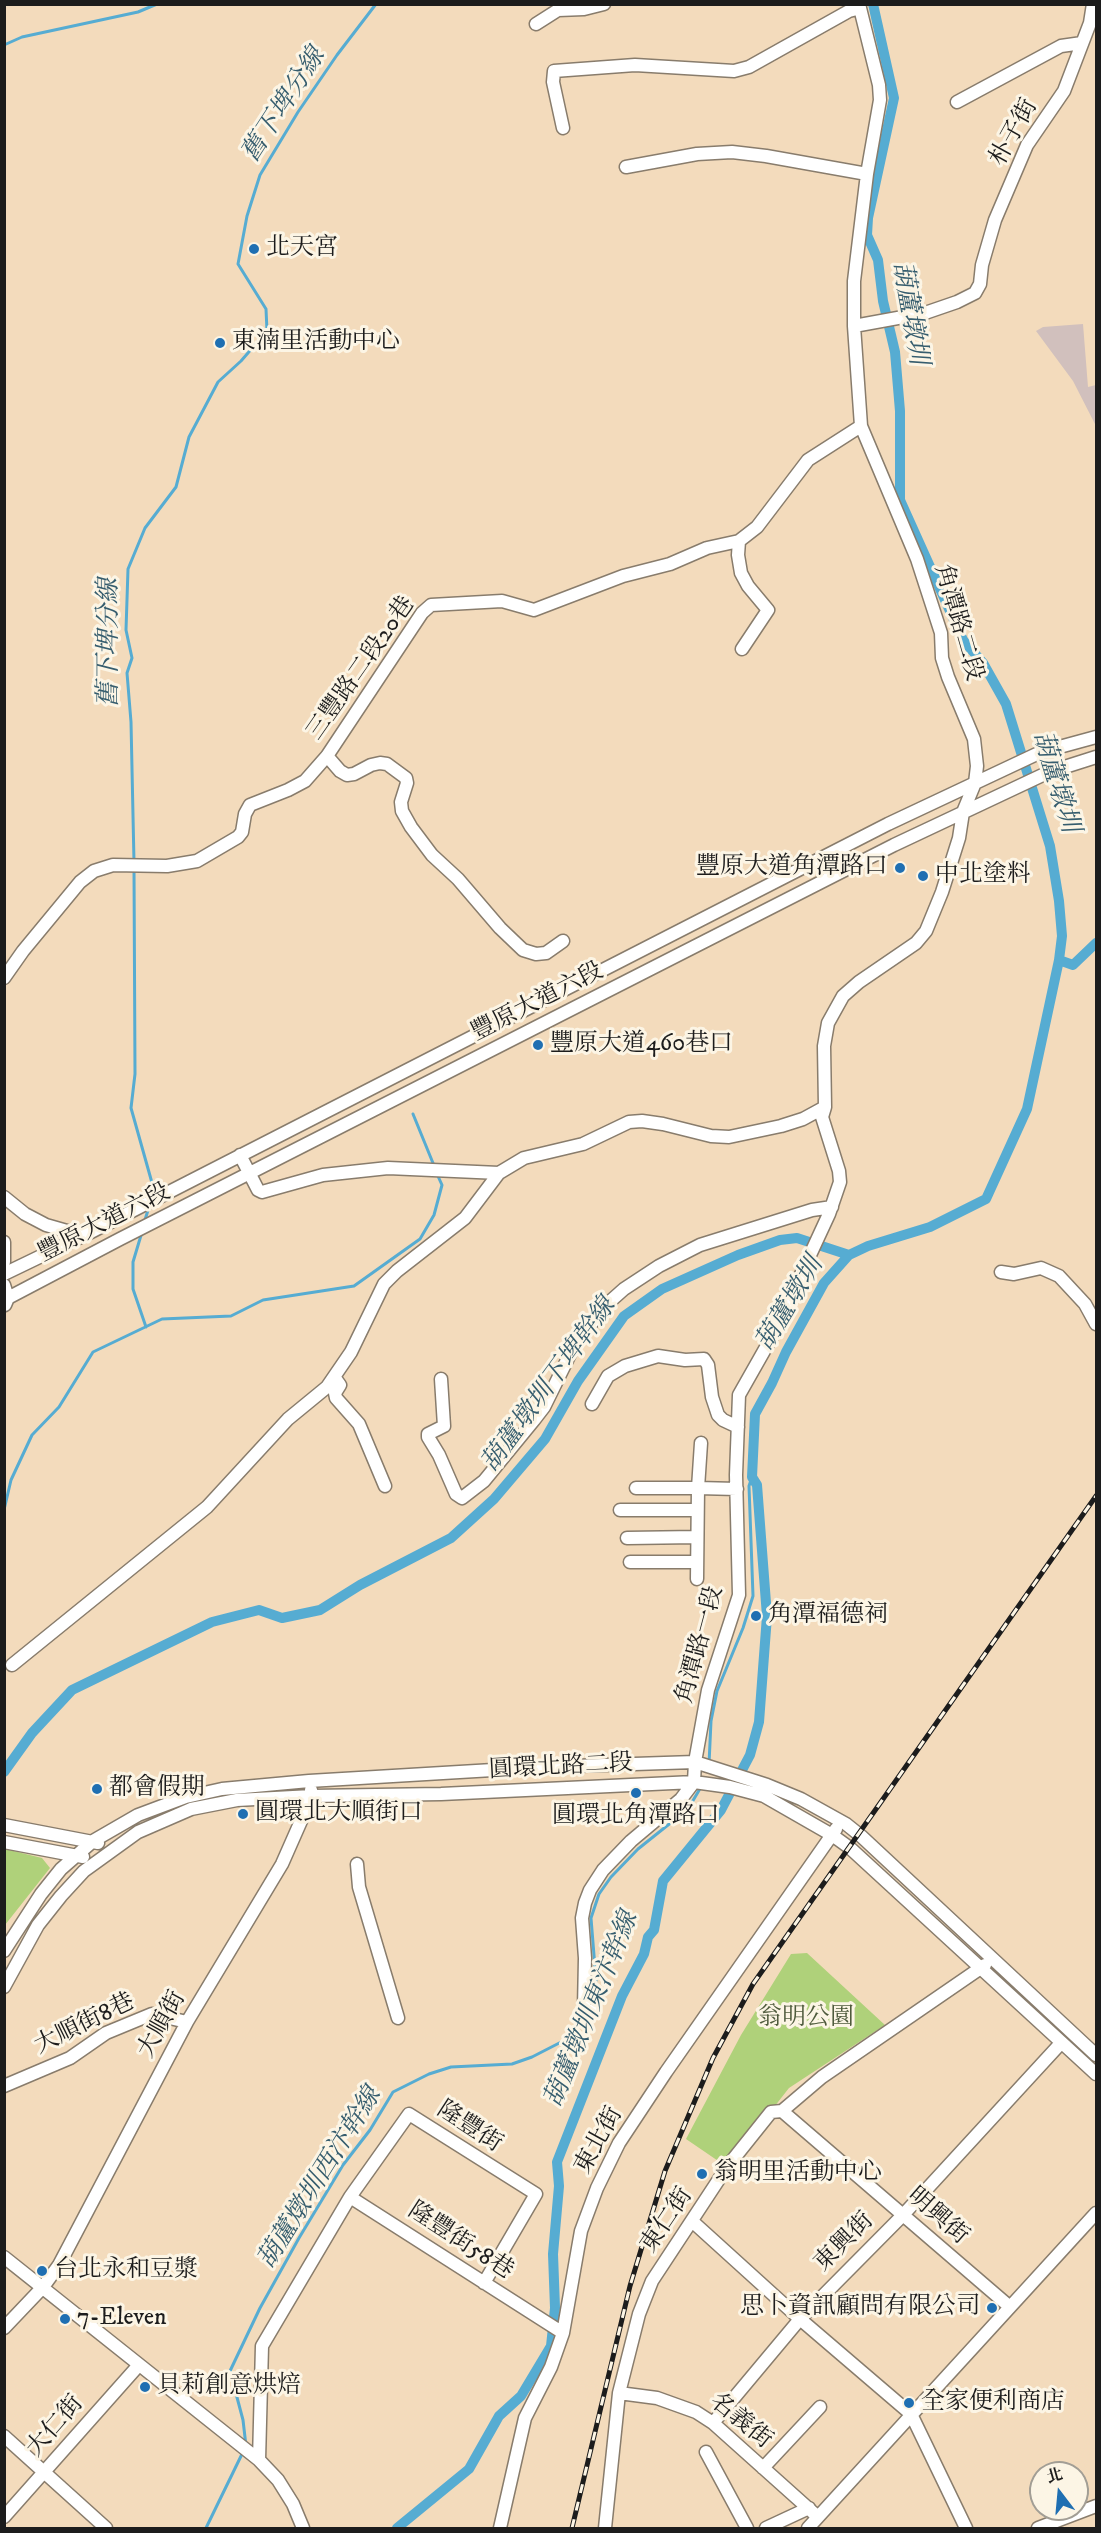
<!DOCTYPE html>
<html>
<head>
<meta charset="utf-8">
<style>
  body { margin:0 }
  #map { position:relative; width:1101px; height:2533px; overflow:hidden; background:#f3dbbc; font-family:"IM FELL DW Pica","Noto Serif TC",serif }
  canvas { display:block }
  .frame { position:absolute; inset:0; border:6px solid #1c1c1c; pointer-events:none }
  .north { position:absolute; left:1029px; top:2461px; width:60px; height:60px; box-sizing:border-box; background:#fcf5e5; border:2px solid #a29e95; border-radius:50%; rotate:344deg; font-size:16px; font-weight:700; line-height:24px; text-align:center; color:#1c1c1c }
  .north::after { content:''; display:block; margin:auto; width:21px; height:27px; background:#1f6fb2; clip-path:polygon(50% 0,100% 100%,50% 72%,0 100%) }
</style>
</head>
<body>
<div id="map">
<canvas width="1101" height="2533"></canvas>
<div class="frame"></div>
<div class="north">北</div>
</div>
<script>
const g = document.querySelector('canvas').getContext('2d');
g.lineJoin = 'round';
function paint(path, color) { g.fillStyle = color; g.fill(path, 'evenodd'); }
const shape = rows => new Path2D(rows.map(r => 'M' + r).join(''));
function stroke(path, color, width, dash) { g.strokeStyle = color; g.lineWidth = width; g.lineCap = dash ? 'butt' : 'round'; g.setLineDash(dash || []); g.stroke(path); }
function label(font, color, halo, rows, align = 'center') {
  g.font = font + ' "IM FELL DW Pica","Noto Serif TC",serif'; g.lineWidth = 6; g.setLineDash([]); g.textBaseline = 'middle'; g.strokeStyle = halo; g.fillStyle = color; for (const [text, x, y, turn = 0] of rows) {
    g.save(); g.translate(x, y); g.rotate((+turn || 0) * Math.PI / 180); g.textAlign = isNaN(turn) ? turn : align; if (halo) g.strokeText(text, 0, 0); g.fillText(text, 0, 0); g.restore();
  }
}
paint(shape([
  [1083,324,1088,387,1096,385,1096,426,1073,381,1036,331,1043,327]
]), '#d1c0bd');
paint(shape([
  [5,1849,42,1858,50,1868,5,1925],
  [807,1953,885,2025,789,2088,727,2167,686,2139,741,2035,791,1954]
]), '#afd17a');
stroke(shape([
  [4,45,22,37,138,12,157,4],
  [134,862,131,722,127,673,132,658,126,630,128,569,145,528,176,487,189,437,218,382,241,361,267,331,266,309,238,264,247,216,260,175,298,112,337,55,376,4],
  [134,869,135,1074,131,1108,154,1190,153,1195],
  [413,1114,435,1168],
  [144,1223,149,1207],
  [142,1232,133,1262,133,1289,146,1327],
  [4,1510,11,1480,32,1435,59,1407,93,1352,162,1319,231,1316,263,1300,354,1286,420,1239,434,1215,442,1185,437,1174],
  [4,1582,4,1584],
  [709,1764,711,1721,717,1691,743,1628,753,1596,749,1486,752,1477],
  [591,2006,596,1980,591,1918,599,1894,611,1877,638,1849,688,1809,701,1787],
  [246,2446,243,2420,230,2371,260,2308,299,2238,343,2165,370,2130,393,2092,429,2074,451,2067,512,2064,532,2057,569,2038,587,2014],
  [206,2528,243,2452]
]), '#56acd2', 3);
stroke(shape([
  [1059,960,1073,965,1096,943],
  [4,1772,32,1733,72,1690,212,1622,259,1610,282,1618,320,1610,360,1585,451,1538,494,1499,545,1439,578,1381,624,1316,662,1289,738,1255,780,1240,797,1238,849,1255],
  [397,2528,469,2469,499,2416,521,2396,551,2346,555,2308,553,2254,559,2186,557,2162,622,1996,644,1954,648,1937,654,1930,663,1881,721,1810,750,1755,759,1722,767,1616,757,1485,752,1477,755,1414,772,1383,786,1352,824,1283,849,1255,868,1246,930,1227,986,1199,1027,1109,1059,960,1062,936,1059,901,1050,846,1006,704,983,663,963,640,900,500,900,411,895,352,883,301,878,260,867,235,868,218,894,98,873,4]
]), '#56acd2', 10);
const minor = shape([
  [536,24,558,10,584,9,604,4],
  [957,102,1061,46,1082,43],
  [563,128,553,82,554,71,635,65,734,71,749,67,849,11,860,8],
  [626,167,697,154,732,152,766,156,867,174],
  [854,326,925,313,957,302,975,293,980,284,982,265,995,220,1027,145,1064,91,1090,23,1093,4],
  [739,541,738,555,741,573,748,586,768,610,742,649],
  [327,756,340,771,347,775,354,774,371,765,380,763,387,764,406,778,407,783,401,802,402,811,411,827,432,855,458,879,500,928,523,950,536,954,546,953,563,941],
  [4,978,23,951,80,882,94,871,113,865,167,866,197,861,238,837,242,832,245,814,250,805,288,790,305,781,327,756,422,613,431,605,502,601,534,610,623,576,670,564,707,548,739,541,757,527,808,460,861,426],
  [240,1155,258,1190,262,1192,323,1175,388,1168,499,1173],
  [4,1197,25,1214,46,1225,67,1231,88,1233],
  [4,1242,4,1262],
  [1001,1272,1014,1274,1041,1268,1059,1276,1085,1304,1096,1324],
  [4,1274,89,1233,888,824,1041,752,1096,737],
  [4,1285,8,1298,5,1305],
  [4,1300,120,1239,894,845,1049,772,1096,757],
  [335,1378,340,1385,335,1393,336,1398,359,1424,385,1486],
  [441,1379,444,1426,428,1434,428,1437,439,1455,456,1494,462,1498,484,1481,534,1420,544,1407,574,1346,606,1305,624,1289,659,1266,700,1245,812,1210,832,1207],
  [592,1404,608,1376,625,1366,658,1356,685,1360,704,1359,708,1365,712,1397,718,1415,723,1420,738,1427],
  [636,1488,698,1488,701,1443],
  [620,1510,697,1510],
  [627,1538,697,1537],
  [630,1562,697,1562],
  [697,1579,698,1488,737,1489],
  [12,1665,207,1507,288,1419,327,1387,351,1352,384,1284,397,1271,465,1218,499,1173,524,1158,583,1144,629,1122,642,1121,663,1124,711,1136,729,1137,781,1126,803,1119,825,1107],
  [4,1825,98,1843],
  [4,1842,83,1857],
  [357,1864,359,1887,398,2018],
  [4,1951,41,1894,61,1869,93,1841,138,1815,186,1797,222,1789,309,1781,543,1767,695,1762,767,1785,801,1799,846,1824,861,1836,1096,2055],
  [4,1987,38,1925,61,1896,84,1871,138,1832,191,1809,237,1800,312,1796,441,1794,694,1782,730,1787,764,1796,832,1835,850,1848,1096,2074],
  [593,2012,584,2008,585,1958,582,1918,585,1903,590,1890,603,1870,631,1841,681,1799,694,1782,695,1762,708,1690,739,1595,736,1475,739,1395,773,1335,829,1214,840,1182,839,1171,822,1117,825,1107,824,1046,828,1023,843,996,859,982,916,943,926,931,942,892,959,838,963,812,975,783,977,766,974,739,948,677,942,658,941,633,917,559,861,426,854,326,854,281,867,174,880,100,879,85,859,4],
  [4,2086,70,2058,106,2033,152,2014,187,2022],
  [782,2111,1010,2307],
  [350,2197,563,2333],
  [693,2222,800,2319,911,2414,966,2528],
  [4,2257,259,2460,278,2480,293,2504,303,2528],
  [4,2328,43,2287,59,2265,187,2022,282,1864,312,1796,311,1790],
  [619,2393,657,2398,696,2412,713,2423,818,2517],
  [713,2423,800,2319,903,2215,1061,2043],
  [4,2436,106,2528],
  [706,2452,747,2528],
  [259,2460,262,2346,350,2197,409,2114,536,2194,484,2283],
  [763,2468,820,2407],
  [4,2517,138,2366],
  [500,2528,525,2418,551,2367,563,2333,581,2231,597,2188,619,2143,666,2072,836,1829],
  [605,2528,619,2393,639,2314,652,2281,727,2167,771,2112,782,2111,822,2077,985,1965],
  [766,2528,809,2508],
  [808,2528,1096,2213],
  [1038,2528,1096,2506]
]);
stroke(minor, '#887c6c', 15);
stroke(minor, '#fff', 12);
const rail = shape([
  [572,2528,630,2286,665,2171,713,2058,753,1984,1096,1496]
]);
stroke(rail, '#1c1c1c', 5);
stroke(rail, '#fcf5e5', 3, [9]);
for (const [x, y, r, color] of [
  [254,249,6,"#1f6fb2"],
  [220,343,6,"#1f6fb2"],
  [900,868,6,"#1f6fb2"],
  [923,876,6,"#1f6fb2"],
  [538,1045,6,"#1f6fb2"],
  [756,1616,6,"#1f6fb2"],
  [97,1789,6,"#1f6fb2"],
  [636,1793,6,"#1f6fb2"],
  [243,1814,6,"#1f6fb2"],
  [702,2174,6,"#1f6fb2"],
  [42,2271,6,"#1f6fb2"],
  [992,2308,6,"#1f6fb2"],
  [65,2319,6,"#1f6fb2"],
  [145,2387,6,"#1f6fb2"],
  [909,2403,6,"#1f6fb2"]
]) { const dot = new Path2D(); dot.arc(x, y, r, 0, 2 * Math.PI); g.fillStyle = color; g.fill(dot); stroke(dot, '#fcf5e5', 2); }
label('24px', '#1c1c1c', '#fcf5e5', [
  ["朴子街",1015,133,-61],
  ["角潭路二段",957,623,74],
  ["三豐路二段20巷",362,669,-55],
  ["豐原大道六段",538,1003,-27],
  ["豐原大道六段",105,1224,-27],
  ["角潭路一段",701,1645,-75],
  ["圓環北路二段",561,1768,-3],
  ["大順街8巷",85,2025,-26],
  ["大順街",163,2025,-61],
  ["隆豐街",469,2128,33],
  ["東北街",600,2141,-61],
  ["明興街",937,2217,41],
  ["東仁街",668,2221,-56],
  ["隆豐街58巷",460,2242,33],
  ["東興街",845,2243,-45],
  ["名義街",740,2422,39],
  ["大仁街",56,2427,-49]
]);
label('24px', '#1c1c1c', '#fcf5e5', [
  ["北天宮",266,249],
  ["東湳里活動中心",232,343],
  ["豐原大道角潭路口",888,868,"right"],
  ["中北塗料",935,876],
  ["豐原大道460巷口",550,1045],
  ["角潭福德祠",768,1616],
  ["都會假期",109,1789],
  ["圓環北大順街口",255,1814],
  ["圓環北角潭路口",636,1817,"center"],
  ["翁明里活動中心",714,2174],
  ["台北永和豆漿",54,2271],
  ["思卜資訊顧問有限公司",980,2308,"right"],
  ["7-Eleven",77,2319],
  ["貝莉創意烘焙",157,2387],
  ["全家便利商店",921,2403]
], 'left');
label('24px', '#4f5b3d', '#fcf5e5', [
  ["翁明公園",806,2019]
]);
label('italic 26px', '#365d6e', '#fcf5e5', [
  ["舊下埤分線",285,106,-57],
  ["葫蘆墩圳",908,313,80],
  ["舊下埤分線",111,643,-90],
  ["葫蘆墩圳",1054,782,73],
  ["葫蘆墩圳",791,1305,-59],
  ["葫蘆墩圳下埤幹線",550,1386,-54],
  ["葫蘆墩圳東汴幹線",593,2010,-68],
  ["葫蘆燉圳西汴幹線",321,2179,-58]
]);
</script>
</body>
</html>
